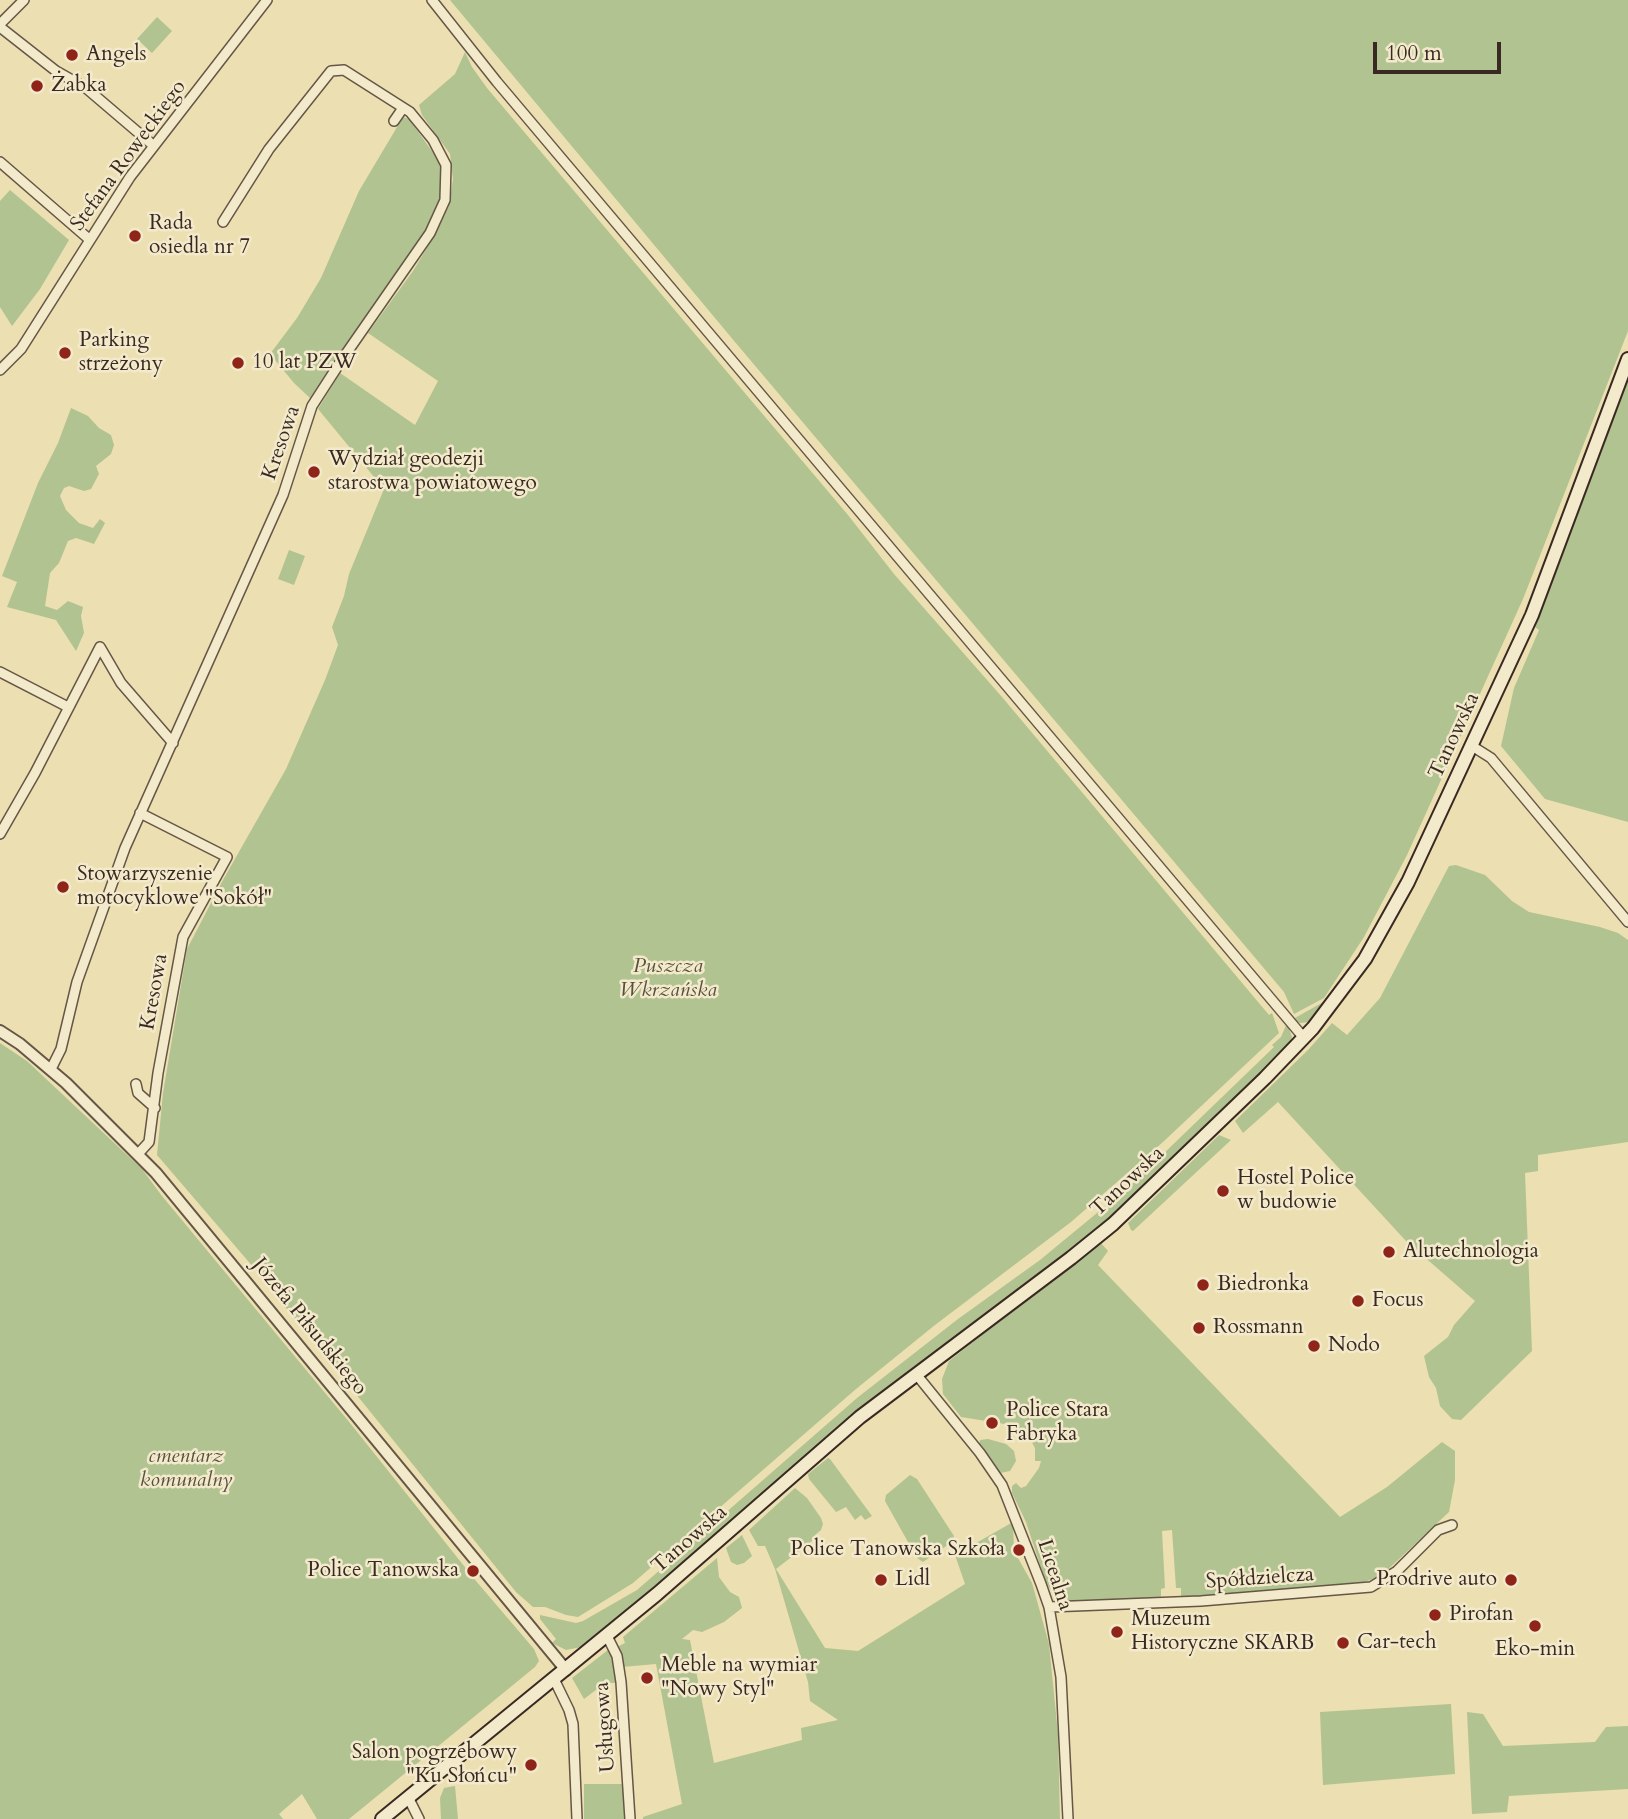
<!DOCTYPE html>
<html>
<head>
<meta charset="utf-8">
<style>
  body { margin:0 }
  #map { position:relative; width:1628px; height:1819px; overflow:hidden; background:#ecdfb1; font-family:Cardo,serif }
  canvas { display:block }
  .scale { position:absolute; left:1373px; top:42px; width:128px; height:32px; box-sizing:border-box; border:4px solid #392922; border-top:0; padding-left:9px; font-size:21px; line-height:24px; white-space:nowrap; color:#392922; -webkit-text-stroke:5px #f3eacc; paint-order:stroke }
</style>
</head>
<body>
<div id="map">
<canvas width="1628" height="1819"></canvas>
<div class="scale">100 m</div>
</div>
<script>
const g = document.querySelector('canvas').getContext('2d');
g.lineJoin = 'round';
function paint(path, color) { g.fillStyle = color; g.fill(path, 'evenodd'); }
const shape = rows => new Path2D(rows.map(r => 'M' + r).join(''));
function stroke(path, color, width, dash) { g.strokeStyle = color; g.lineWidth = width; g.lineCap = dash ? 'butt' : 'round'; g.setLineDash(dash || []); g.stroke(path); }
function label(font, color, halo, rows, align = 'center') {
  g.font = font + ' Cardo,serif'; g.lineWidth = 5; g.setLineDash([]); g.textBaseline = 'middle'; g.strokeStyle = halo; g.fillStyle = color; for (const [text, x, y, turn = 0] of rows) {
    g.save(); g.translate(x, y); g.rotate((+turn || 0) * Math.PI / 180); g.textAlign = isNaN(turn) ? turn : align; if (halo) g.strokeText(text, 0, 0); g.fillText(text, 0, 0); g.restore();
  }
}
paint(shape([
  [450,0,1628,0,1628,331,1523,599,1407,855,1364,937,1324,998,1294,1014,1284,992,735,342],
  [157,17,172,31,152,53,137,39],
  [465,52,472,67,487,88,848,515,894,574,1002,697,1269,1015,1272,1013,1279,1033,1163,1142,1071,1222,935,1325,856,1389,633,1583,578,1617,566,1615,545,1607,533,1607,516,1592,254,1268,157,1155,163,1093,187,949,223,880,286,769,325,680,338,645,332,627,344,596,349,574,384,489,318,409,340,373,415,425,438,381,368,333,413,271,436,233,449,206,453,179,450,154,422,115,419,105,455,74],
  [403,117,409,119,439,161,443,172,440,198,425,232,337,357,311,399,294,383,270,354,297,318,321,278,359,191],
  [10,190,69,240,40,289,12,326,0,307,0,201],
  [1628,380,1628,822,1545,799,1501,746,1514,688,1539,630,1535,627],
  [71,408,88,416,99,428,111,435,114,445,111,454,96,466,99,474,91,489,84,491,69,486,64,488,60,496,66,510,79,523,93,528,100,519,105,523,94,544,76,538,68,541,59,563,50,573,45,606,57,610,68,601,83,607,81,616,84,633,76,651,56,620,7,607,17,582,2,576,38,483,58,443],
  [289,550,305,556,294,585,278,579],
  [1456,865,1485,875,1512,901,1529,912,1600,927,1618,933,1628,940,1628,1142,1538,1155,1538,1171,1525,1173,1532,1351,1461,1420,1452,1419,1440,1406,1436,1388,1429,1377,1424,1356,1448,1337,1454,1325,1475,1301,1406,1241,1278,1102,1243,1133,1235,1121,1308,1050,1332,1023,1347,1035,1380,998,1449,866],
  [1327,1000,1311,1022,1300,1023,1293,1019],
  [1287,1023,1292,1037,1289,1048,1115,1217,586,1646,566,1650,552,1643,556,1639,540,1619,540,1615,576,1623,583,1621,637,1590,857,1398,958,1319,1040,1260,1131,1185,1274,1047,1272,1045,1281,1037],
  [0,1043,27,1061,142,1169,162,1196,350,1423,476,1581,534,1649,539,1661,535,1667,349,1819,317,1819,302,1794,279,1814,283,1819,0,1819],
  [1219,1135,1231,1140,1133,1231,1131,1230,1128,1223],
  [1100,1242,1108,1251,1098,1265,1340,1517,1387,1487,1442,1442,1455,1451,1455,1480,1449,1512,1381,1576,1353,1586,1181,1597,1181,1588,1176,1588,1172,1530,1162,1531,1165,1588,1161,1589,1161,1598,1082,1604,1067,1601,1054,1594,1046,1583,1026,1522,1012,1493,1012,1486,1016,1483,1021,1488,1026,1486,1039,1468,1041,1461,1035,1461,1035,1448,1028,1435,1011,1425,961,1417,943,1394,942,1379,949,1361],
  [988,1439,1006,1444,1014,1451,1016,1461,1010,1471,1000,1473,979,1445,980,1440],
  [828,1458,830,1459,872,1516,865,1520,861,1515,855,1520,846,1507,836,1512,809,1479,808,1474],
  [910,1475,917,1479,954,1536,952,1542,923,1562,917,1558,885,1501,886,1495],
  [795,1488,807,1498,821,1518,823,1524,821,1530,815,1535,816,1538,776,1569,825,1648,858,1651,965,1584,955,1555,1013,1522,1014,1551,1032,1583,1049,1644,1058,1734,1060,1819,643,1819,643,1817,682,1804,656,1664,622,1667,619,1646,625,1643,623,1637,717,1558,719,1577,730,1592,739,1597,742,1608,724,1622,702,1632,693,1630,682,1639,690,1640,714,1763,802,1740,801,1728,838,1720,810,1701,808,1682,775,1569,765,1546,758,1546,749,1530],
  [742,1535,752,1556,744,1563,737,1565,731,1562,726,1548],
  [608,1650,614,1659,616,1683,605,1683,584,1699,572,1678],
  [1451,1704,1455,1774,1323,1785,1320,1712],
  [1467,1712,1483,1714,1503,1746,1595,1742,1606,1727,1628,1726,1628,1789,1509,1796,1507,1812,1472,1814],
  [584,1784,624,1784,625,1819,584,1819],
  [455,1786,458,1819,441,1819,440,1798,444,1788]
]), '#b1c391');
const minor = shape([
  [432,0,497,82,1304,1038],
  [0,24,24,0],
  [0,27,56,71,86,88,154,146],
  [394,121,403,108],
  [0,162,90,240],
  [0,370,21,349,130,177,267,0],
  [100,647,121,683,173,743],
  [0,672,68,707],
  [1472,746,1491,758,1628,922],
  [0,834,35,773,100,647],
  [51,1069,61,1049,77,982,125,848,283,495,312,406,341,361,430,233,445,200,446,165,433,140,410,112,344,70,331,71,269,149,223,222],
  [136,1084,138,1093,155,1108],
  [138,1154,149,1142,158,1073,183,937,227,857,140,813],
  [916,1374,980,1453,1002,1485,1041,1584,1049,1607,1061,1677,1068,1819],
  [1049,1607,1201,1601,1371,1587,1397,1571,1438,1530,1452,1525],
  [607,1636,617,1656,621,1682,630,1819],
  [554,1679,569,1710,573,1724,577,1819],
  [408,1797,419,1819]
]);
const tertiary = shape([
  [0,1031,20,1044,66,1083,156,1173,566,1670]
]);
const secondary = shape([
  [382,1819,657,1594,860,1417,1071,1258,1113,1224,1265,1078,1313,1028,1365,959,1408,882,1532,615,1628,359]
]);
stroke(minor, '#665646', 12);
stroke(tertiary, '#665646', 14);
stroke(secondary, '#392922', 16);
stroke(minor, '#f3eacc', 9);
stroke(tertiary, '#f3eacc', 10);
stroke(secondary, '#f3eacc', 12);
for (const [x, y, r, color] of [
  [72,55,7,"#8f2418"],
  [37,86,7,"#8f2418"],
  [135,236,7,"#8f2418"],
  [65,353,7,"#8f2418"],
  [238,363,7,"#8f2418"],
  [314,472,7,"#8f2418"],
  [63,887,7,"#8f2418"],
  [1223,1191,7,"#8f2418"],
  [1389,1252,7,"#8f2418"],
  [1203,1285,7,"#8f2418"],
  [1358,1301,7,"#8f2418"],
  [1199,1328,7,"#8f2418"],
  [1314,1346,7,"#8f2418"],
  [992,1423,7,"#8f2418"],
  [1019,1550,7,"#8f2418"],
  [473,1571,7,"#8f2418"],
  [881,1580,7,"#8f2418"],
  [1511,1580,7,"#8f2418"],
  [1435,1615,7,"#8f2418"],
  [1535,1626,7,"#8f2418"],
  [1117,1632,7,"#8f2418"],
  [1343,1643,7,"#8f2418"],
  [647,1678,7,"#8f2418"],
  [531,1765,7,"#8f2418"]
]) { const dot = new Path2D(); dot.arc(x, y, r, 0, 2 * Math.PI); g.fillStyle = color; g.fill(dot); stroke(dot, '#f3eacc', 2.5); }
label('21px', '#392922', '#f3eacc', [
  ["Angels",86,55],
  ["Żabka",51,86],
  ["Rada",149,224],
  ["osiedla nr 7",149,248],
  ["Parking",79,341],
  ["strzeżony",79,365],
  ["10 lat PZW",252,363],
  ["Wydział geodezji",328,460],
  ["starostwa powiatowego",328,484],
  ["Stowarzyszenie",77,875],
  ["motocyklowe \"Sokół\"",77,899],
  ["Hostel Police",1237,1179],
  ["w budowie",1237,1203],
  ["Alutechnologia",1403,1252],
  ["Biedronka",1217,1285],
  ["Focus",1372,1301],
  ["Rossmann",1213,1328],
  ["Nodo",1328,1346],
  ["Police Stara",1006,1411],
  ["Fabryka",1006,1435],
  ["Police Tanowska Szkoła",1005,1550,"right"],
  ["Police Tanowska",459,1571,"right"],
  ["Lidl",895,1580],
  ["Prodrive auto",1497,1580,"right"],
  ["Pirofan",1449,1615],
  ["Muzeum",1131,1620],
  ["Historyczne SKARB",1131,1644],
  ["Car-tech",1357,1643],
  ["Eko-min",1535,1650,"center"],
  ["Meble na wymiar",661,1666],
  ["\"Nowy Styl\"",661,1690],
  ["Salon pogrzebowy",517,1753,"right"],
  ["\"Ku Słońcu\"",517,1777,"right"]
], 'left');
label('21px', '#392922', '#f3eacc', [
  ["Stefana Roweckiego",129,156,-54],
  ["Kresowa",282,443,-71],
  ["Tanowska",1455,736,-65],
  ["Kresowa",155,992,-80],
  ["Tanowska",1128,1182,-43],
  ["Józefa Piłsudskiego",309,1327,51],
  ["Tanowska",690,1540,-41],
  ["Licealna",1054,1575,72],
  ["Spółdzielcza",1260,1579,-4],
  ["Usługowa",606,1727,-94]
]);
label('italic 21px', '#57503e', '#f3eacc', [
  ["Puszcza",668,967],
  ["Wkrzańska",668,991],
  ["cmentarz",186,1457],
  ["komunalny",186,1481]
]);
</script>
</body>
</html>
